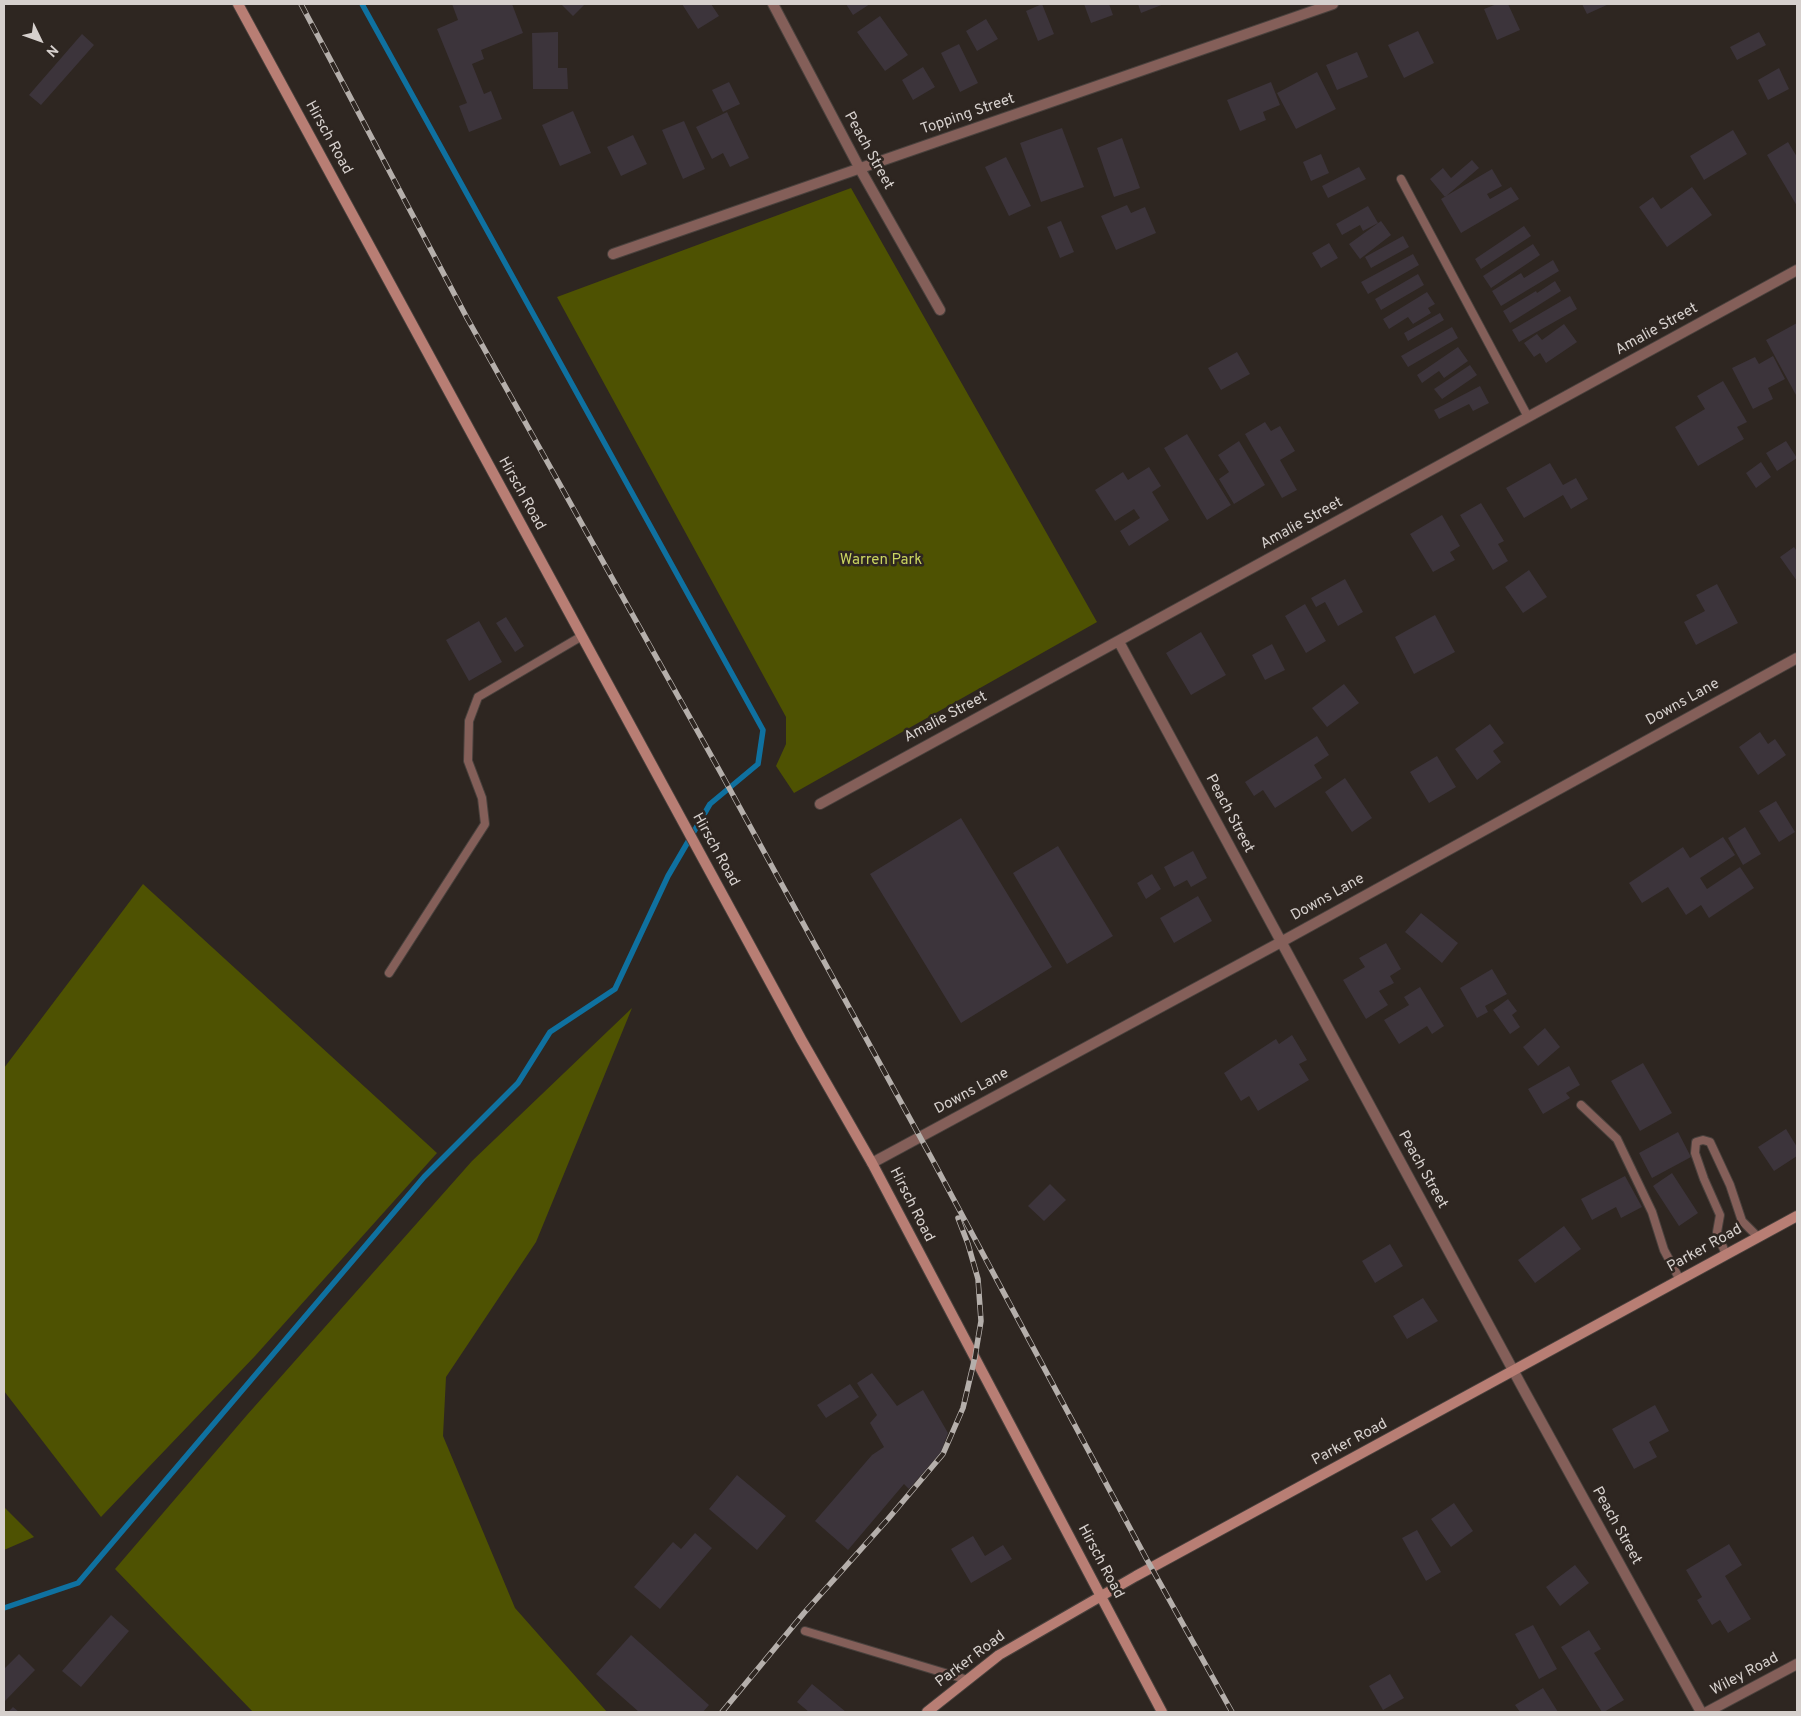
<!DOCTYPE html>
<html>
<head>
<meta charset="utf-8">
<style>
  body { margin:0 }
  #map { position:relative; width:1801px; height:1716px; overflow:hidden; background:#2e2621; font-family:Overpass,sans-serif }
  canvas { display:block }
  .frame { position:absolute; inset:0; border:5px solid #d6d0cd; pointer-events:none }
  .north { position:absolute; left:15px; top:15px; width:50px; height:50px; -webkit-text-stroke:4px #2e2621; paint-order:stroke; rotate:132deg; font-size:14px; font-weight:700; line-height:20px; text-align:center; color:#d6d0cd }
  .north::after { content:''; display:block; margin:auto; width:18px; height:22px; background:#d6d0cd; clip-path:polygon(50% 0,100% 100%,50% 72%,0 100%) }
</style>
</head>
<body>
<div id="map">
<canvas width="1801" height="1716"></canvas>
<div class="frame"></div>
<div class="north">N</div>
</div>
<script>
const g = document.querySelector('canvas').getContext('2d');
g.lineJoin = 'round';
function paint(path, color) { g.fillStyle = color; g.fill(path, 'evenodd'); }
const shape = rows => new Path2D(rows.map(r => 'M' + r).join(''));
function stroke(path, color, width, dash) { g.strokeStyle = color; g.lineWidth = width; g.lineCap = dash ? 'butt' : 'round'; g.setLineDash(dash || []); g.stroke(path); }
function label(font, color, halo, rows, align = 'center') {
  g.font = font + ' Overpass,sans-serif'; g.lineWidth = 5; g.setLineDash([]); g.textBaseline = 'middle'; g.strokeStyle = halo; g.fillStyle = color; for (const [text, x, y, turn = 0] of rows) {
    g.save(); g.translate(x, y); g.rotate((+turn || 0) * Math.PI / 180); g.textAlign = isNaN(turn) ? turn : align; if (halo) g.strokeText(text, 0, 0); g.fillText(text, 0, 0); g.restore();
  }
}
paint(shape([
  [851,188,1097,622,794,793,776,766,786,744,786,717,557,297],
  [143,884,437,1153,255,1356,101,1517,4,1391,4,1068],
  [632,1008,536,1242,446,1377,443,1436,515,1608,607,1712,253,1712,115,1569,247,1415,472,1161],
  [4,1507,34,1537,4,1550]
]), '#4e5202');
stroke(shape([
  [4,1608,78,1583,424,1177,518,1083,550,1032,615,989,668,876,710,804,758,764,763,730,362,4]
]), '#0f71a0', 5.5);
paint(shape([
  [452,4,512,4,523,33,481,50,484,59,472,64,484,94,491,91,502,119,469,132,459,106,467,103,437,29,458,20],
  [561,4,585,4,573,16],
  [682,4,711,4,719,16,698,29],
  [846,4,870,4,853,15],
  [1042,4,1054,34,1038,41,1026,11],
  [1084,4,1109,4,1113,15,1091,23],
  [1138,4,1164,4,1141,13],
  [1497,4,1508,4,1520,30,1497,40,1484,9],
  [1582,4,1609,4,1587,14],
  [880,16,908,55,885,71,857,32],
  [986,19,998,39,977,51,966,31],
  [1418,31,1434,63,1404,78,1388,45],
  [558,32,558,68,567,68,568,89,533,89,532,33],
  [1759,32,1766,45,1737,60,1730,47],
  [82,34,94,45,41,105,29,95],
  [959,44,978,83,960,92,941,53],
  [1357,52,1368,77,1337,90,1326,65],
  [923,67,935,87,913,100,902,80],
  [1779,68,1789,89,1768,100,1758,80],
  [1317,72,1336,109,1296,129,1277,93],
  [729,82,740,104,723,112,712,90],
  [1271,82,1280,105,1263,112,1266,120,1240,131,1227,100],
  [573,111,591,153,560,166,542,125],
  [727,112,749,158,730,167,723,153,712,159,696,127],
  [684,121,705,169,683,179,662,130],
  [1062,128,1084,187,1041,202,1020,143],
  [1733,130,1747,154,1704,180,1690,156],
  [633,135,647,164,621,176,607,147],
  [1122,138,1140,188,1114,197,1097,148],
  [1788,142,1797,157,1797,206,1767,155],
  [1321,154,1329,173,1311,181,1303,162],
  [1006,157,1031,206,1009,216,985,167],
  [1472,160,1479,168,1445,197,1430,179,1443,168,1451,178],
  [1359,167,1366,179,1328,198,1322,186],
  [1492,169,1502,186,1487,194,1490,199,1511,187,1519,199,1461,233,1441,199],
  [1692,187,1712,215,1667,247,1639,207,1653,197,1661,209],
  [1127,205,1131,213,1145,207,1156,233,1116,250,1101,216],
  [1368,206,1378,223,1363,231,1360,225,1342,235,1336,224],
  [1061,221,1074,252,1060,258,1047,227],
  [1381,221,1391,235,1360,259,1349,244],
  [1524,226,1531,236,1481,269,1475,259],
  [1403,236,1409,247,1371,268,1365,257],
  [1329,243,1338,258,1321,268,1312,253],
  [1533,244,1540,255,1491,288,1483,276],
  [1413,254,1419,265,1368,294,1361,282],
  [1553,260,1559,271,1501,306,1492,291,1521,273,1524,278],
  [1418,274,1424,285,1381,310,1375,299],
  [1555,281,1561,291,1510,323,1503,311,1536,291,1537,293],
  [1427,292,1435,304,1428,308,1431,313,1413,324,1408,317,1389,329,1383,319],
  [1570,296,1577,309,1519,342,1512,330],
  [1440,313,1444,320,1408,341,1404,333],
  [1797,323,1797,394,1796,395,1766,340],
  [1564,324,1577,342,1546,363,1540,353,1534,357,1524,343,1537,334,1542,340],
  [1452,327,1458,338,1408,367,1401,356],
  [1458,347,1468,361,1444,378,1439,371,1422,383,1417,375],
  [1237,352,1250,374,1221,390,1208,368],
  [1773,356,1785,379,1768,388,1773,399,1753,409,1732,368,1755,357,1759,364],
  [1470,365,1477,375,1442,399,1434,389],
  [1723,381,1747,422,1737,427,1744,439,1698,466,1675,427,1705,409,1697,396],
  [1480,386,1489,403,1473,411,1469,404,1439,419,1434,410],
  [1265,422,1271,431,1280,426,1295,451,1280,460,1297,490,1282,498,1245,434],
  [1187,434,1231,505,1207,520,1164,448],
  [1239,441,1265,485,1234,504,1219,479,1229,472,1218,455],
  [1786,441,1797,458,1777,471,1766,453],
  [1761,462,1771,477,1756,488,1746,473],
  [1550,463,1563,485,1576,478,1588,499,1571,509,1563,495,1524,518,1506,488],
  [1149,467,1161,486,1152,492,1169,520,1129,546,1120,531,1140,518,1134,509,1115,521,1095,490,1123,472,1128,480],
  [1481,503,1504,541,1498,544,1508,561,1493,570,1460,515],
  [1442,515,1460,546,1450,552,1455,560,1433,572,1410,534],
  [1794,547,1797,551,1797,581,1780,557],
  [1529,570,1547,597,1523,613,1505,587],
  [1345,579,1363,612,1338,626,1325,602,1316,607,1311,598],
  [1717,584,1738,623,1696,645,1684,622,1705,611,1696,595],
  [1305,604,1326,641,1306,653,1285,616],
  [1435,615,1455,652,1414,674,1395,637],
  [506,617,524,646,515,652,496,623],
  [479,621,502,662,469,681,446,640],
  [1201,632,1226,675,1191,695,1166,653],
  [1272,644,1285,670,1265,680,1252,655],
  [1344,684,1359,703,1327,727,1312,708],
  [1490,724,1504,743,1493,751,1501,762,1477,780,1455,749],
  [1760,732,1768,744,1775,739,1786,755,1758,775,1739,747],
  [1317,736,1329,755,1314,765,1322,778,1275,808,1263,790,1254,796,1245,782],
  [1437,756,1456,787,1429,803,1410,772],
  [1345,778,1372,818,1352,832,1325,792],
  [1776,801,1795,832,1779,842,1759,811],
  [961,818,1052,967,961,1023,870,874],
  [1745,827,1761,854,1743,865,1728,838],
  [1723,837,1735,855,1700,878,1707,889,1740,867,1754,888,1709,918,1701,905,1686,915,1668,887,1642,903,1629,883,1683,847,1690,858],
  [1058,846,1113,936,1067,964,1013,873],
  [1193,851,1207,878,1191,887,1187,880,1174,887,1164,867],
  [1152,874,1161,889,1146,899,1137,883],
  [1198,896,1212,921,1174,943,1160,918],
  [1421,913,1458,943,1442,963,1405,932],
  [1386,943,1401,969,1390,976,1394,983,1379,991,1388,1005,1366,1019,1343,980,1365,967,1359,958],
  [1492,969,1507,994,1485,1006,1488,1012,1477,1018,1460,988],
  [1420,987,1444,1026,1432,1034,1427,1026,1399,1044,1384,1020,1409,1005,1404,997],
  [1508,999,1517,1011,1512,1015,1520,1027,1510,1034,1493,1010],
  [1545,1028,1560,1047,1538,1066,1523,1047],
  [1292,1035,1307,1060,1299,1064,1309,1080,1258,1111,1249,1096,1241,1101,1224,1073,1276,1039,1279,1044],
  [1643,1063,1672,1113,1640,1131,1611,1081],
  [1569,1066,1580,1085,1566,1093,1570,1098,1543,1114,1528,1089],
  [1786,1129,1797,1147,1797,1156,1774,1171,1758,1147],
  [1678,1132,1691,1157,1652,1178,1639,1153],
  [1672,1173,1698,1213,1679,1226,1653,1186],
  [1625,1176,1642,1207,1621,1218,1616,1207,1592,1220,1581,1199],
  [1050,1184,1066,1200,1044,1221,1028,1206],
  [1564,1226,1581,1249,1535,1283,1518,1260],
  [1390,1244,1403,1266,1375,1283,1362,1261],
  [1423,1298,1438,1321,1407,1339,1393,1316],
  [872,1373,897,1406,923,1390,948,1433,941,1452,909,1489,904,1484,848,1550,815,1521,872,1455,884,1447,870,1423,877,1415,857,1383],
  [850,1384,859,1397,826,1418,817,1405],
  [1655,1405,1669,1431,1649,1442,1657,1457,1634,1469,1612,1429],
  [737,1475,786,1516,757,1550,709,1509],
  [1454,1503,1473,1531,1451,1547,1431,1519],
  [1417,1530,1441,1572,1426,1581,1402,1538],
  [695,1533,712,1548,660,1609,634,1587,673,1542,681,1549],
  [973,1536,985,1556,1003,1545,1012,1559,971,1583,951,1549],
  [1729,1544,1742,1565,1725,1576,1751,1619,1728,1633,1720,1620,1712,1625,1697,1600,1702,1597,1686,1570],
  [1575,1565,1589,1583,1560,1606,1546,1587],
  [111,1615,129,1631,81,1687,62,1671],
  [1533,1625,1557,1669,1539,1679,1515,1634],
  [1589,1630,1601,1649,1594,1653,1624,1700,1604,1712,1602,1712,1561,1647],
  [631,1635,709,1705,703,1712,639,1712,596,1674],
  [19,1654,35,1670,4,1702,4,1669],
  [1390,1674,1404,1698,1383,1710,1369,1686],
  [812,1684,846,1712,809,1712,797,1702],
  [1543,1688,1558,1712,1520,1712,1515,1705],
  [13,1707,19,1712,8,1712]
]), '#3c343b');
const lane = shape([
  [1401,179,1528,417],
  [389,973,485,824,482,798,468,761,469,721,478,697,582,636],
  [1581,1105,1617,1139,1652,1212,1664,1250,1680,1280],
  [1726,1255,1717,1232,1720,1215,1704,1179,1695,1153,1696,1142,1703,1140,1710,1142,1730,1185,1742,1221,1758,1237],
  [805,1631,968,1680]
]);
const street = shape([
  [773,4,860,169,940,310],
  [613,254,1333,4],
  [1119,642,1526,1394,1701,1712],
  [820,804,1797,270],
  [872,1163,1281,942,1797,658],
  [1707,1712,1797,1664]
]);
const secondary = shape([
  [238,4,801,1039,872,1163,1162,1712],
  [927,1712,999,1655,1136,1576,1797,1216]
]);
stroke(lane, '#49413d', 10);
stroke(street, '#49413d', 12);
stroke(secondary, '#49413d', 12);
stroke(lane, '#845f59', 8);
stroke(street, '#845f59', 10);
stroke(secondary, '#b87e74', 10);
const rail = shape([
  [301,4,467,318,722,775,931,1157,1146,1558,1232,1712],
  [722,1712,804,1613,888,1519,943,1454,963,1408,975,1357,981,1321,978,1279,968,1244,958,1218]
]);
stroke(rail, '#b5afab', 5.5);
stroke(rail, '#2e2621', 4, [11]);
label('15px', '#d6d0cd', '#2e2621', [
  ["Topping Street",968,115,-19],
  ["Hirsch Road",328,138,61],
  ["Peach Street",868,151,61],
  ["Amalie Street",1657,330,-29],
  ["Hirsch Road",521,494,61],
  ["Amalie Street",1302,524,-29],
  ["Downs Lane",1683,703,-29],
  ["Amalie Street",946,718,-28],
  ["Peach Street",1229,814,62],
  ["Hirsch Road",715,850,61],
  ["Downs Lane",1328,898,-29],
  ["Downs Lane",972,1092,-28],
  ["Peach Street",1422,1170,61],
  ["Hirsch Road",911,1205,63],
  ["Parker Road",1705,1249,-29],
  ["Parker Road",1350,1443,-28],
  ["Peach Street",1616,1526,61],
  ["Hirsch Road",1100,1562,62],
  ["Parker Road",971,1660,-37],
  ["Wiley Road",1745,1675,-28]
]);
label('15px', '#cad460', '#2e2621', [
  ["Warren Park",881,561]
]);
</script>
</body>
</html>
